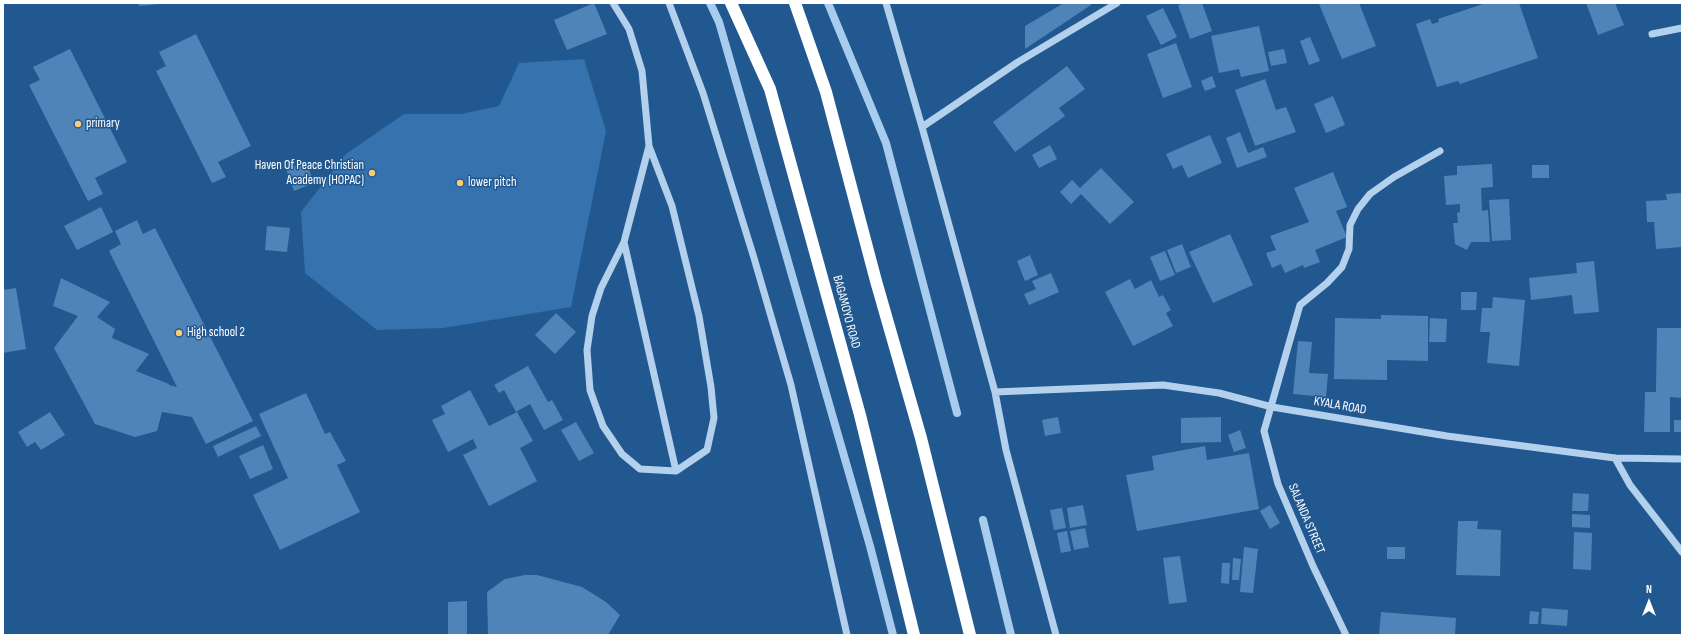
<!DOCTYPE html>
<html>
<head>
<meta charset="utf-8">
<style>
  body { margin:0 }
  #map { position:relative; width:1685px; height:638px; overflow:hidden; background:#225890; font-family:"Sofia Sans Condensed",sans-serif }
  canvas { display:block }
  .frame { position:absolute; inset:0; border:4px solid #fff; pointer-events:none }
  .north { position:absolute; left:1629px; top:582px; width:40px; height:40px; -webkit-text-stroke:3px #225890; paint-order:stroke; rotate:0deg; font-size:11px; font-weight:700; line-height:16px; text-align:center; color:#fff }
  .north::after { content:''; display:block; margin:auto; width:14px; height:18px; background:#fff; clip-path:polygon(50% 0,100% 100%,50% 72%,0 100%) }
</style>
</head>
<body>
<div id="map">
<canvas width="1685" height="638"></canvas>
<div class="frame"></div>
<div class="north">N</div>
</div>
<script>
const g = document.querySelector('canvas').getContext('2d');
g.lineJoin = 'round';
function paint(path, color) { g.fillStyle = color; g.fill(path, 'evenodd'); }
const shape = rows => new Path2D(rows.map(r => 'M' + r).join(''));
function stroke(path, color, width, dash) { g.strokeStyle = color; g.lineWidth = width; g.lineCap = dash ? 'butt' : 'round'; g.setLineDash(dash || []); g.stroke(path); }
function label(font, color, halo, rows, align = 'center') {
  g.font = font + ' "Sofia Sans Condensed",sans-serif'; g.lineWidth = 3; g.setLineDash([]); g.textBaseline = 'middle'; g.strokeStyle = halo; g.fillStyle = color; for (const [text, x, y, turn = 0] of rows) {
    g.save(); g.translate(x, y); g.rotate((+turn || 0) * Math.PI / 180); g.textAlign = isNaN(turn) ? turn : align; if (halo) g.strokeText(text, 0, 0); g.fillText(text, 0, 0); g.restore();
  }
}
paint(shape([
  [584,59,606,131,571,307,443,328,377,330,305,273,301,212,346,154,404,114,461,114,499,106,519,63]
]), '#3673ae');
stroke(shape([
  [710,3,719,22,870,546,893,635],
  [828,3,886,143,957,413],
  [983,520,1011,635]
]), '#a7cced', 8);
paint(shape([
  [138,3,161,3,161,4,139,6],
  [594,3,607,34,567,50,554,20],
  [1064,3,1090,3,1091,5,1025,49,1025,26],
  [1185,3,1202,3,1212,31,1190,39,1178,5],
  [1321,3,1359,3,1376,46,1342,59,1319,4],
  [1486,3,1519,3,1538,58,1460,84,1458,81,1437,87,1416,24,1430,19,1432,24,1439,22,1438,19],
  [1586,3,1615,3,1624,25,1598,35],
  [1163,8,1177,37,1161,45,1146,16],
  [1259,26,1269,71,1241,77,1239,69,1219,73,1211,36],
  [196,34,251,146,218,162,226,177,212,183,156,71,166,66,159,52],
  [1310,37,1320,61,1309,65,1300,41],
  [1176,43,1192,87,1163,98,1147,54],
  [70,49,127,162,95,178,103,194,88,201,29,85,40,80,33,67],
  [1284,49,1287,63,1271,66,1268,52],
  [1067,66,1085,89,1059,108,1065,116,1015,152,993,122],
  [1212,76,1216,87,1205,91,1201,81],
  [1265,79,1276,110,1286,107,1296,132,1255,146,1235,90],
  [1333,96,1345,125,1326,133,1314,104],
  [1240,132,1248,153,1263,147,1267,157,1237,168,1226,138],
  [1210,135,1222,163,1188,178,1182,165,1173,169,1166,154],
  [1050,145,1057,159,1039,168,1032,155],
  [306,162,314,183,294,191,286,169],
  [1492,164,1493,187,1481,188,1482,211,1488,210,1490,242,1471,242,1467,250,1455,244,1453,223,1458,223,1457,213,1460,212,1460,204,1446,205,1444,176,1457,175,1457,166],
  [1532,165,1549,165,1549,178,1532,178],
  [1101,168,1134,202,1110,224,1081,194,1071,204,1060,192,1072,180,1080,188],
  [1333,172,1347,207,1336,211,1347,237,1315,250,1320,262,1304,268,1303,265,1285,273,1281,264,1272,268,1266,253,1276,250,1270,236,1309,222,1294,188],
  [1682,193,1682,247,1656,249,1654,222,1647,222,1646,201,1667,200,1666,194],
  [1509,199,1511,240,1492,241,1489,200],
  [101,207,113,232,77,250,64,226],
  [137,220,143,234,155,228,253,421,206,444,192,417,162,412,157,431,135,437,95,424,54,348,78,316,53,306,61,278,110,302,97,317,115,329,112,338,149,354,136,371,169,384,169,385,177,387,109,251,121,244,115,231],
  [267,226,290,228,287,252,265,250],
  [1230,234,1253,285,1213,303,1189,252],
  [1182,244,1191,267,1176,273,1167,250],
  [1165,251,1175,275,1160,281,1150,257],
  [1030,255,1038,275,1025,281,1017,261],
  [1594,261,1599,312,1574,314,1572,295,1531,300,1529,278,1577,273,1576,263],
  [1051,273,1059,292,1029,305,1024,294,1036,289,1032,281],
  [1130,279,1135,289,1151,280,1159,297,1163,295,1171,310,1166,313,1173,326,1133,346,1105,292],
  [16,288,26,349,3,353,3,290],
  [1461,292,1477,292,1476,310,1461,310],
  [1493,297,1525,300,1519,366,1487,363,1490,332,1480,332,1482,308,1492,308],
  [556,313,576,332,555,354,535,335],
  [1381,315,1428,316,1428,361,1387,360,1387,380,1334,379,1335,318,1381,319],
  [1430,318,1447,319,1446,342,1429,342],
  [1657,328,1682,328,1682,398,1670,397,1670,432,1644,432,1645,392,1656,392],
  [1298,341,1312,342,1309,373,1328,374,1326,397,1293,394],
  [528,366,548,402,552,400,563,420,544,430,530,404,516,412,504,390,499,393,494,385],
  [470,390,489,426,517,412,533,441,520,448,537,481,489,506,463,455,477,448,473,439,448,452,432,420,445,414,441,406],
  [306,393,325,434,330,432,346,461,337,465,360,512,280,550,253,495,288,478,259,414],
  [50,412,65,435,41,450,35,442,27,447,18,432],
  [1058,417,1061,433,1045,436,1042,420],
  [1221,417,1221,442,1181,443,1181,418],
  [1674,420,1682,420,1682,432,1674,432],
  [576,422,594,453,579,461,561,430],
  [256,426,261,436,218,457,213,446],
  [1240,430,1246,448,1234,452,1228,435],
  [263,445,273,469,250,479,239,456],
  [1205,446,1207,460,1249,453,1259,509,1137,531,1126,475,1154,470,1152,456],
  [1573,493,1589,494,1588,511,1572,511],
  [1083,505,1087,525,1070,528,1067,508],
  [1270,505,1280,523,1270,529,1260,511],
  [1062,508,1066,528,1054,530,1050,510],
  [1572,514,1590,515,1590,528,1572,527],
  [1458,521,1478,521,1477,529,1501,530,1500,576,1456,575],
  [1085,528,1089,547,1074,550,1070,531],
  [1067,531,1071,551,1061,553,1057,533],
  [1574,532,1592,533,1591,570,1573,569],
  [1244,547,1258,549,1253,593,1240,592],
  [1387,547,1405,547,1405,559,1387,559],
  [1180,556,1187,602,1169,604,1163,558],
  [1233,558,1241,559,1239,580,1232,580],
  [1222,563,1230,563,1229,584,1221,583],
  [525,575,537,575,582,587,606,602,620,615,608,635,488,635,487,592,505,579],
  [467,601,467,635,448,635,448,602],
  [1542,608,1568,610,1567,626,1541,624],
  [1530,611,1539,612,1538,624,1529,624],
  [1381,612,1456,618,1455,635,1379,635]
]), '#4f84b8');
stroke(shape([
  [613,3,629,29,642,71,649,146,624,242,601,288,592,316,587,350,590,390,603,426,622,454,640,469,676,471,707,450,714,418,711,387,699,316,672,206,649,146],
  [669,3,703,93,754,258,791,385,847,635],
  [886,3,922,127,995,392,1006,450,1056,635],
  [1652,34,1682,28],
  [922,127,1018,62,1117,3],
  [624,242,676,471],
  [995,392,1163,385,1219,393,1272,407,1447,436,1615,458,1682,459],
  [1615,458,1630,485,1682,552],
  [1346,635,1313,566,1278,484,1264,431,1300,305,1327,283,1342,267,1349,249,1350,225,1358,209,1370,194,1394,177,1440,151]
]), '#b3d0ec', 7);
stroke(shape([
  [731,3,770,89,860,415,914,635],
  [795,3,826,92,876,281,921,438,970,635]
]), '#fff', 12);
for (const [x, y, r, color] of [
  [78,124,4,"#f8cb75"],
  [372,173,4,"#f8cb75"],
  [460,183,4,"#f8cb75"],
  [179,333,4,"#f8cb75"]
]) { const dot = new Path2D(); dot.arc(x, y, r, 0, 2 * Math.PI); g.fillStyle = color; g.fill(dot); stroke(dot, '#225890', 1.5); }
label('13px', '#fff', '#225890', [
  ["primary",86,124],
  ["Haven Of Peace Christian",364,166,"right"],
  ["Academy (HOPAC)",364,181,"right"],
  ["lower pitch",468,183],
  ["High school 2",187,333]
], 'left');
label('13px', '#fff', '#225890', [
  ["BAGAMOYO ROAD",846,312,75],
  ["KYALA ROAD",1340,406,10],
  ["SALANDA STREET",1306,519,67]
]);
</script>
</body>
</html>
